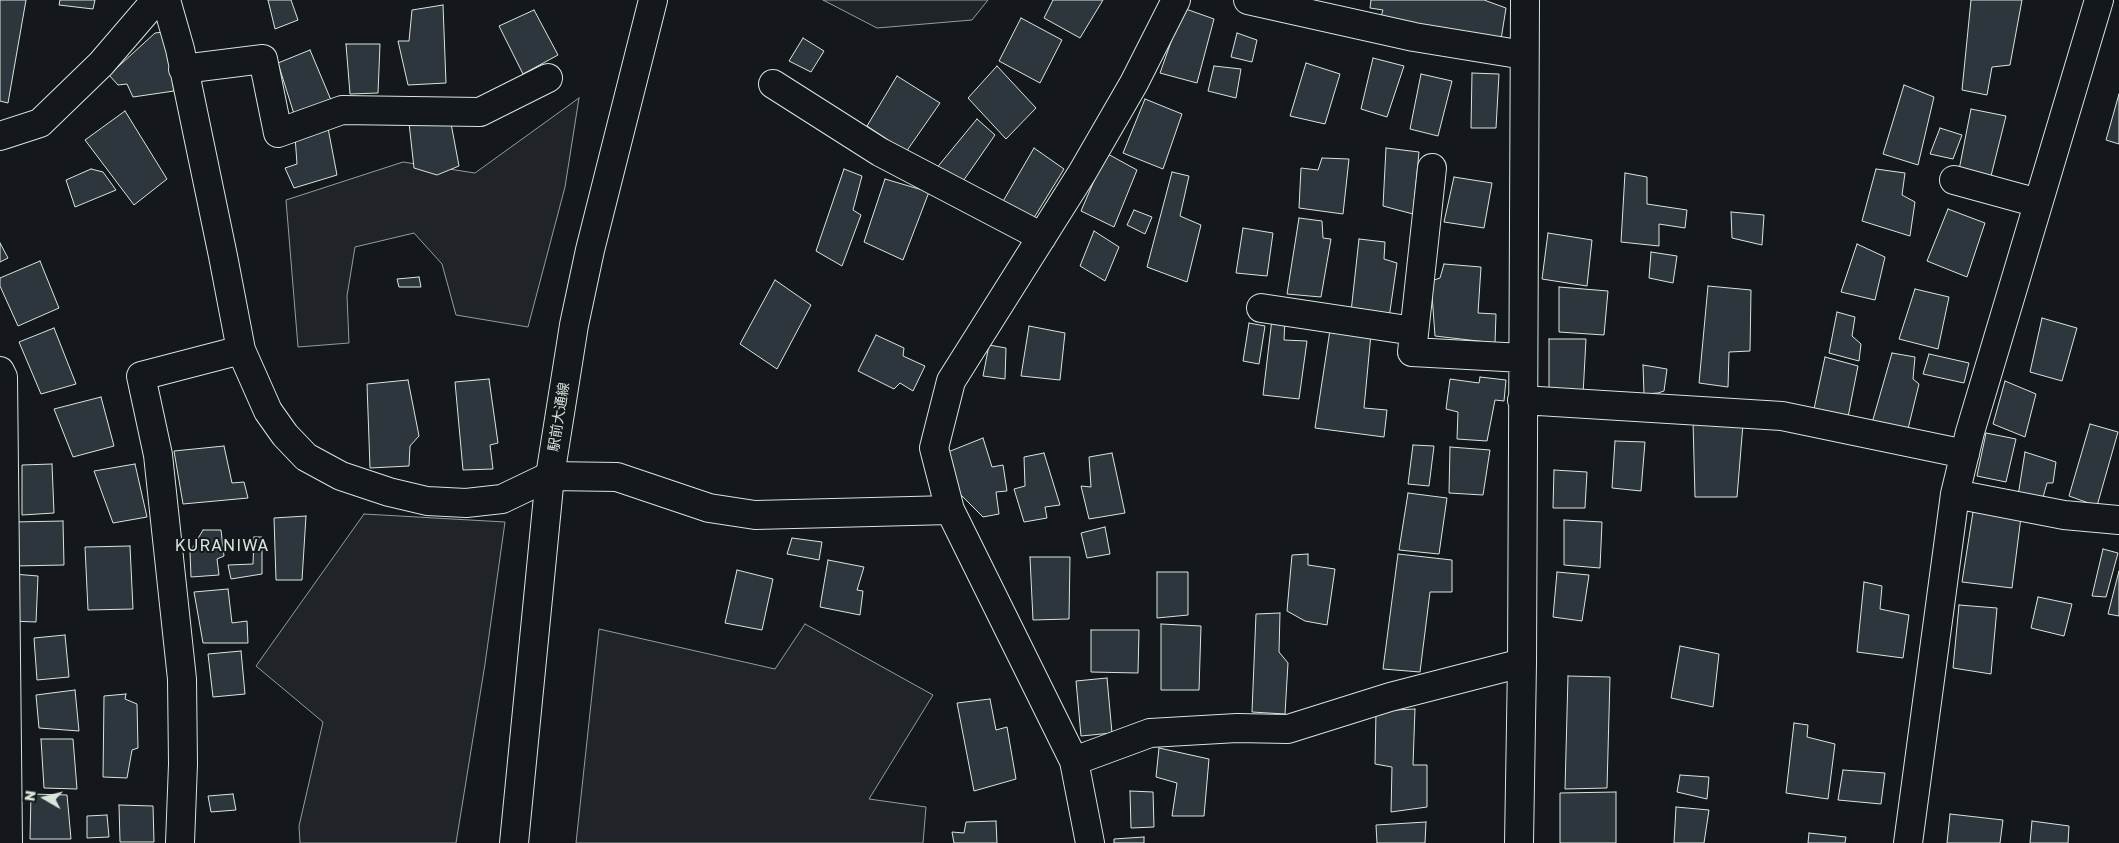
<!DOCTYPE html>
<html>
<head>
<meta charset="utf-8">
<style>
  body { margin:0 }
  #map { position:relative; width:2119px; height:843px; overflow:hidden; background:#14181c; font-family:"Golos Text",sans-serif }
  canvas { display:block }
  .north { position:absolute; left:20px; top:773px; width:50px; height:50px; -webkit-text-stroke:4px #14181c; paint-order:stroke; rotate:278deg; font-size:14px; font-weight:700; line-height:20px; text-align:center; color:#d8e6dc }
  .north::after { content:''; display:block; margin:auto; width:18px; height:22px; background:#d8e6dc; clip-path:polygon(50% 0,100% 100%,50% 72%,0 100%) }
</style>
</head>
<body>
<div id="map">
<canvas width="2119" height="843"></canvas>
<div class="north">N</div>
</div>
<script>
const g = document.querySelector('canvas').getContext('2d');
g.lineJoin = 'round';
function paint(path, color) { g.fillStyle = color; g.fill(path, 'evenodd'); }
const shape = rows => new Path2D(rows.map(r => 'M' + r).join(''));
function stroke(path, color, width, dash) { g.strokeStyle = color; g.lineWidth = width; g.lineCap = dash ? 'butt' : 'round'; g.setLineDash(dash || []); g.stroke(path); }
function label(font, color, halo, rows, align = 'center') {
  g.font = font + ' "Golos Text","Noto Sans JP",sans-serif'; g.lineWidth = 4; g.setLineDash([]); g.textBaseline = 'middle'; g.strokeStyle = halo; g.fillStyle = color; for (const [text, x, y, turn = 0] of rows) {
    g.save(); g.translate(x, y); g.rotate((+turn || 0) * Math.PI / 180); g.textAlign = isNaN(turn) ? turn : align; if (halo) g.strokeText(text, 0, 0); g.fillText(text, 0, 0); g.restore();
  }
}
const green = shape([
  [823,0,988,0,972,20,877,28,823,0],
  [579,98,565,187,528,327,456,315,442,264,414,233,355,247,347,296,349,343,298,347,286,200,403,162,475,173,579,98],
  [364,514,505,522,485,664,456,843,300,843,299,826,323,722,256,666,364,514],
  [805,624,933,695,869,799,926,807,923,843,576,843,599,629,775,669,805,624]
]);
paint(green, '#202428');
stroke(green, '#939e99', 1);
const building = shape([
  [0,0,26,0,8,103,0,101,0,0],
  [60,0,95,0,93,9,59,5,60,0],
  [268,0,291,0,298,20,275,29,268,0],
  [1053,0,1103,0,1080,38,1044,18,1053,0],
  [1371,0,1484,0,1506,8,1500,46,1379,23,1383,10,1370,8,1371,0],
  [1971,0,2022,0,2010,65,1992,67,1987,95,1962,90,1971,0],
  [443,5,446,83,408,85,398,41,409,41,412,10,443,5],
  [1183,8,1214,19,1197,83,1160,73,1183,8],
  [534,10,558,55,523,74,499,26,534,10],
  [1021,18,1062,40,1040,83,999,61,1021,18],
  [164,32,174,91,133,97,127,84,118,85,109,75,155,33,164,32],
  [1237,33,1257,40,1252,62,1231,57,1237,33],
  [803,38,824,51,811,72,789,61,803,38],
  [346,44,380,44,378,93,350,94,346,44],
  [310,50,331,100,294,114,278,63,310,50],
  [1373,58,1404,66,1387,117,1361,109,1373,58],
  [1306,63,1340,74,1325,124,1290,116,1306,63],
  [997,66,1036,108,1006,139,968,98,997,66],
  [1214,66,1241,69,1236,98,1208,91,1214,66],
  [1472,73,1499,74,1496,128,1471,128,1472,73],
  [1421,74,1452,81,1438,136,1410,129,1421,74],
  [897,76,940,103,906,152,867,126,897,76],
  [1904,85,1934,97,1918,165,1883,154,1904,85],
  [2119,94,2119,144,2106,140,2119,94],
  [1145,99,1182,114,1163,169,1123,153,1145,99],
  [1971,109,2006,116,1991,176,1959,170,1971,109],
  [125,111,167,179,134,205,85,140,125,111],
  [450,118,459,166,437,175,414,168,409,123,450,118],
  [977,119,995,135,959,187,935,170,977,119],
  [328,128,337,175,294,188,285,168,297,164,295,136,328,128],
  [1940,128,1962,135,1953,159,1930,154,1940,128],
  [1034,148,1064,169,1032,221,1002,203,1034,148],
  [1386,148,1419,152,1413,214,1383,206,1386,148],
  [1106,153,1137,170,1114,227,1081,211,1106,153],
  [1322,158,1349,159,1343,214,1299,208,1301,168,1318,170,1322,158],
  [91,169,103,172,116,190,75,207,66,180,91,169],
  [844,169,862,176,853,210,861,215,842,266,816,251,844,169],
  [1876,169,1905,173,1902,195,1915,202,1910,236,1862,221,1876,169],
  [1172,172,1189,176,1180,216,1201,225,1187,282,1147,267,1172,172],
  [1625,173,1647,177,1647,204,1687,210,1685,228,1659,224,1659,246,1621,242,1625,173],
  [1454,177,1492,183,1484,228,1444,222,1454,177],
  [885,179,929,192,903,260,864,242,885,179],
  [1948,209,1985,223,1967,277,1927,261,1948,209],
  [1134,210,1152,217,1145,234,1127,225,1134,210],
  [1731,212,1764,215,1762,245,1732,238,1731,212],
  [1299,218,1322,221,1323,238,1331,239,1321,297,1287,294,1299,218],
  [1243,228,1273,233,1267,276,1236,273,1243,228],
  [1094,231,1119,247,1105,281,1080,266,1094,231],
  [1548,233,1592,240,1587,286,1542,279,1548,233],
  [1359,239,1385,242,1384,259,1397,263,1389,318,1351,312,1359,239],
  [0,243,8,258,0,262,0,243],
  [1857,244,1885,257,1875,300,1841,292,1857,244],
  [1651,252,1677,256,1673,283,1649,278,1651,252],
  [40,261,59,308,18,326,0,286,0,278,40,261],
  [1444,264,1481,267,1478,313,1496,314,1495,343,1435,336,1431,281,1440,278,1444,264],
  [419,277,421,287,399,287,397,279,419,277],
  [775,280,811,305,777,369,740,344,775,280],
  [1708,286,1751,290,1750,351,1729,352,1728,387,1699,383,1708,286],
  [1559,287,1608,291,1604,335,1559,332,1559,287],
  [1915,289,1949,297,1938,349,1899,339,1915,289],
  [1837,312,1855,317,1852,336,1861,344,1859,361,1829,353,1837,312],
  [2042,318,2077,328,2062,381,2030,372,2042,318],
  [1272,319,1285,319,1284,340,1307,341,1299,399,1263,395,1272,319],
  [1249,323,1265,326,1259,364,1243,361,1249,323],
  [1029,326,1065,333,1060,380,1021,376,1029,326],
  [54,328,76,384,41,394,19,342,54,328],
  [1330,330,1371,334,1364,408,1387,410,1384,437,1315,428,1330,330],
  [876,335,904,348,903,356,925,366,913,391,900,383,894,389,858,371,876,335],
  [1549,339,1586,339,1583,395,1549,393,1549,339],
  [989,345,1006,348,1005,379,983,376,989,345],
  [1892,353,1915,357,1913,379,1919,384,1907,433,1872,423,1892,353],
  [1929,354,1969,363,1964,383,1923,374,1929,354],
  [1825,357,1858,366,1848,417,1814,409,1825,357],
  [1643,365,1667,369,1664,391,1658,393,1644,394,1643,365],
  [1480,377,1506,380,1504,401,1495,400,1487,441,1457,439,1458,412,1446,409,1450,379,1479,383,1480,377],
  [489,379,498,443,490,445,493,469,463,470,455,382,489,379],
  [408,380,419,436,410,446,409,466,370,468,367,384,408,380],
  [2005,381,2036,394,2025,437,1993,424,2005,381],
  [101,397,114,446,73,457,54,409,101,397],
  [1693,421,1743,424,1737,497,1695,497,1693,421],
  [2090,424,2118,432,2097,506,2069,496,2090,424],
  [1986,433,2016,439,2006,482,1977,476,1986,433],
  [983,438,992,467,1003,465,1007,491,996,492,999,514,983,517,959,493,948,452,983,438],
  [1615,441,1645,442,1641,491,1612,488,1615,441],
  [1413,445,1434,446,1429,486,1408,484,1413,445],
  [224,446,232,483,244,482,248,498,183,504,174,451,224,446],
  [1450,447,1490,450,1483,495,1449,493,1450,447],
  [2025,452,2056,462,2053,483,2047,483,2042,501,2018,496,2025,452],
  [1044,453,1060,505,1045,507,1047,518,1024,522,1014,489,1025,486,1024,457,1044,453],
  [1112,453,1125,513,1089,519,1081,486,1091,487,1089,457,1112,453],
  [52,464,54,513,22,515,22,465,52,464],
  [135,464,147,517,113,523,94,471,135,464],
  [1554,470,1587,472,1585,508,1553,508,1554,470],
  [1408,493,1447,498,1439,554,1399,550,1408,493],
  [1973,512,2021,517,2012,588,1962,582,1973,512],
  [306,516,302,580,276,580,274,518,306,516],
  [1564,520,1602,522,1600,568,1564,565,1564,520],
  [63,521,64,565,14,566,13,522,63,521],
  [1105,527,1110,554,1087,558,1081,533,1105,527],
  [203,530,221,530,224,556,217,559,219,575,191,577,190,552,203,530],
  [254,537,262,537,262,574,231,579,228,565,253,564,254,537],
  [792,538,822,542,819,560,787,554,792,538],
  [130,546,133,609,88,610,85,547,130,546],
  [2103,549,2118,553,2106,597,2092,596,2103,549],
  [1308,554,1308,565,1335,569,1327,625,1305,621,1287,611,1292,555,1308,554],
  [1398,554,1452,560,1452,592,1430,592,1420,672,1383,669,1398,554],
  [1030,557,1070,557,1069,619,1033,620,1030,557],
  [828,560,864,567,857,590,863,591,860,615,820,607,828,560],
  [737,570,773,579,762,630,725,623,737,570],
  [2119,571,2119,616,2108,614,2119,571],
  [1157,572,1188,572,1188,615,1157,618,1157,572],
  [1557,572,1589,575,1582,621,1553,617,1557,572],
  [13,574,38,576,36,622,11,621,13,574],
  [1864,582,1882,586,1880,609,1909,615,1903,658,1857,652,1864,582],
  [228,589,232,623,247,621,248,643,203,643,194,592,228,589],
  [2038,597,2072,604,2064,636,2031,628,2038,597],
  [1959,605,1997,608,1991,674,1953,668,1959,605],
  [1280,613,1279,652,1288,663,1285,714,1252,712,1256,614,1280,613],
  [1161,624,1201,626,1199,690,1161,690,1161,624],
  [1091,630,1139,630,1138,673,1091,672,1091,630],
  [65,635,69,677,37,680,34,638,65,635],
  [1680,646,1719,654,1713,707,1671,698,1680,646],
  [241,651,245,694,213,697,208,654,241,651],
  [1568,676,1610,677,1607,788,1565,789,1568,676],
  [1107,678,1112,733,1081,736,1076,681,1107,678],
  [75,690,79,731,39,728,36,695,75,690],
  [126,694,125,699,137,704,138,748,132,750,127,778,103,777,104,696,126,694],
  [990,699,996,730,1007,727,1016,779,974,791,957,703,990,699],
  [1415,709,1413,765,1427,765,1427,807,1391,812,1392,767,1375,764,1376,711,1415,709],
  [1794,723,1808,725,1807,737,1835,744,1828,799,1786,793,1794,723],
  [41,739,73,739,77,789,44,788,41,739],
  [1159,748,1209,759,1204,816,1172,816,1177,783,1156,777,1159,748],
  [1843,770,1885,773,1881,804,1838,800,1843,770],
  [1680,775,1709,777,1707,799,1677,792,1680,775],
  [1130,791,1153,792,1154,827,1131,828,1130,791],
  [1616,792,1616,843,1560,843,1560,793,1616,792],
  [31,794,67,795,71,839,30,839,31,794],
  [233,794,236,810,211,812,208,796,233,794],
  [119,805,153,806,154,842,120,842,119,805],
  [1676,807,1709,810,1704,843,1674,843,1676,807],
  [1950,814,2003,820,2000,843,1947,843,1950,814],
  [107,815,109,837,87,838,87,816,107,815],
  [996,821,997,843,954,843,952,832,964,833,966,822,996,821],
  [2032,821,2069,826,2068,843,2030,843,2032,821],
  [1426,822,1425,843,1377,843,1376,825,1426,822],
  [1809,833,1846,837,1845,843,1808,843,1809,833],
  [1144,837,1144,843,1114,843,1114,839,1144,837]
]);
paint(building, '#2c363c');
stroke(building, '#d8e6dc', 1);
const minor = shape([
  [166,0,180,49,223,256,241,350,268,411,285,435,306,457,341,476,389,492,427,501,466,503,502,499,550,476,617,477,709,508,755,515,950,510],
  [1248,0,1414,37,1524,55],
  [183,69,263,59,278,133,342,110,480,112,548,78],
  [773,84,880,152,1042,237],
  [0,136,40,123,101,64,156,0],
  [1432,168,1412,352,1523,358],
  [1954,180,2038,203],
  [1261,308,1414,331],
  [0,371,3,377,8,843],
  [1522,400,1782,416,1965,454],
  [1955,494,2064,515,2119,520],
  [1074,761,1150,733,1237,728,1288,729,1390,697,1522,663],
  [180,843,183,764,182,679,158,455,141,376,241,350],
  [1090,843,1074,761,950,510,934,448,951,381,1082,173,1134,83,1176,0],
  [1519,843,1522,663,1525,0],
  [1908,843,1955,494,1970,432,2099,0]
]);
const major = shape([
  [514,843,550,476,574,325,590,250,653,0]
]);
stroke(minor, '#d8e6dc', 30);
stroke(major, '#d8e6dc', 30);
stroke(minor, '#14181c', 28);
stroke(major, '#14181c', 28);
label('14px', '#d8e6dc', '#14181c', [
  ["駅前大通線",559,417,-81]
]);
g.letterSpacing = '1px';
label('16px', '#d8e6dc', '#14181c', [
  ["KURANIWA",222,546]
]);
g.letterSpacing = '0px';
</script>
</body>
</html>
